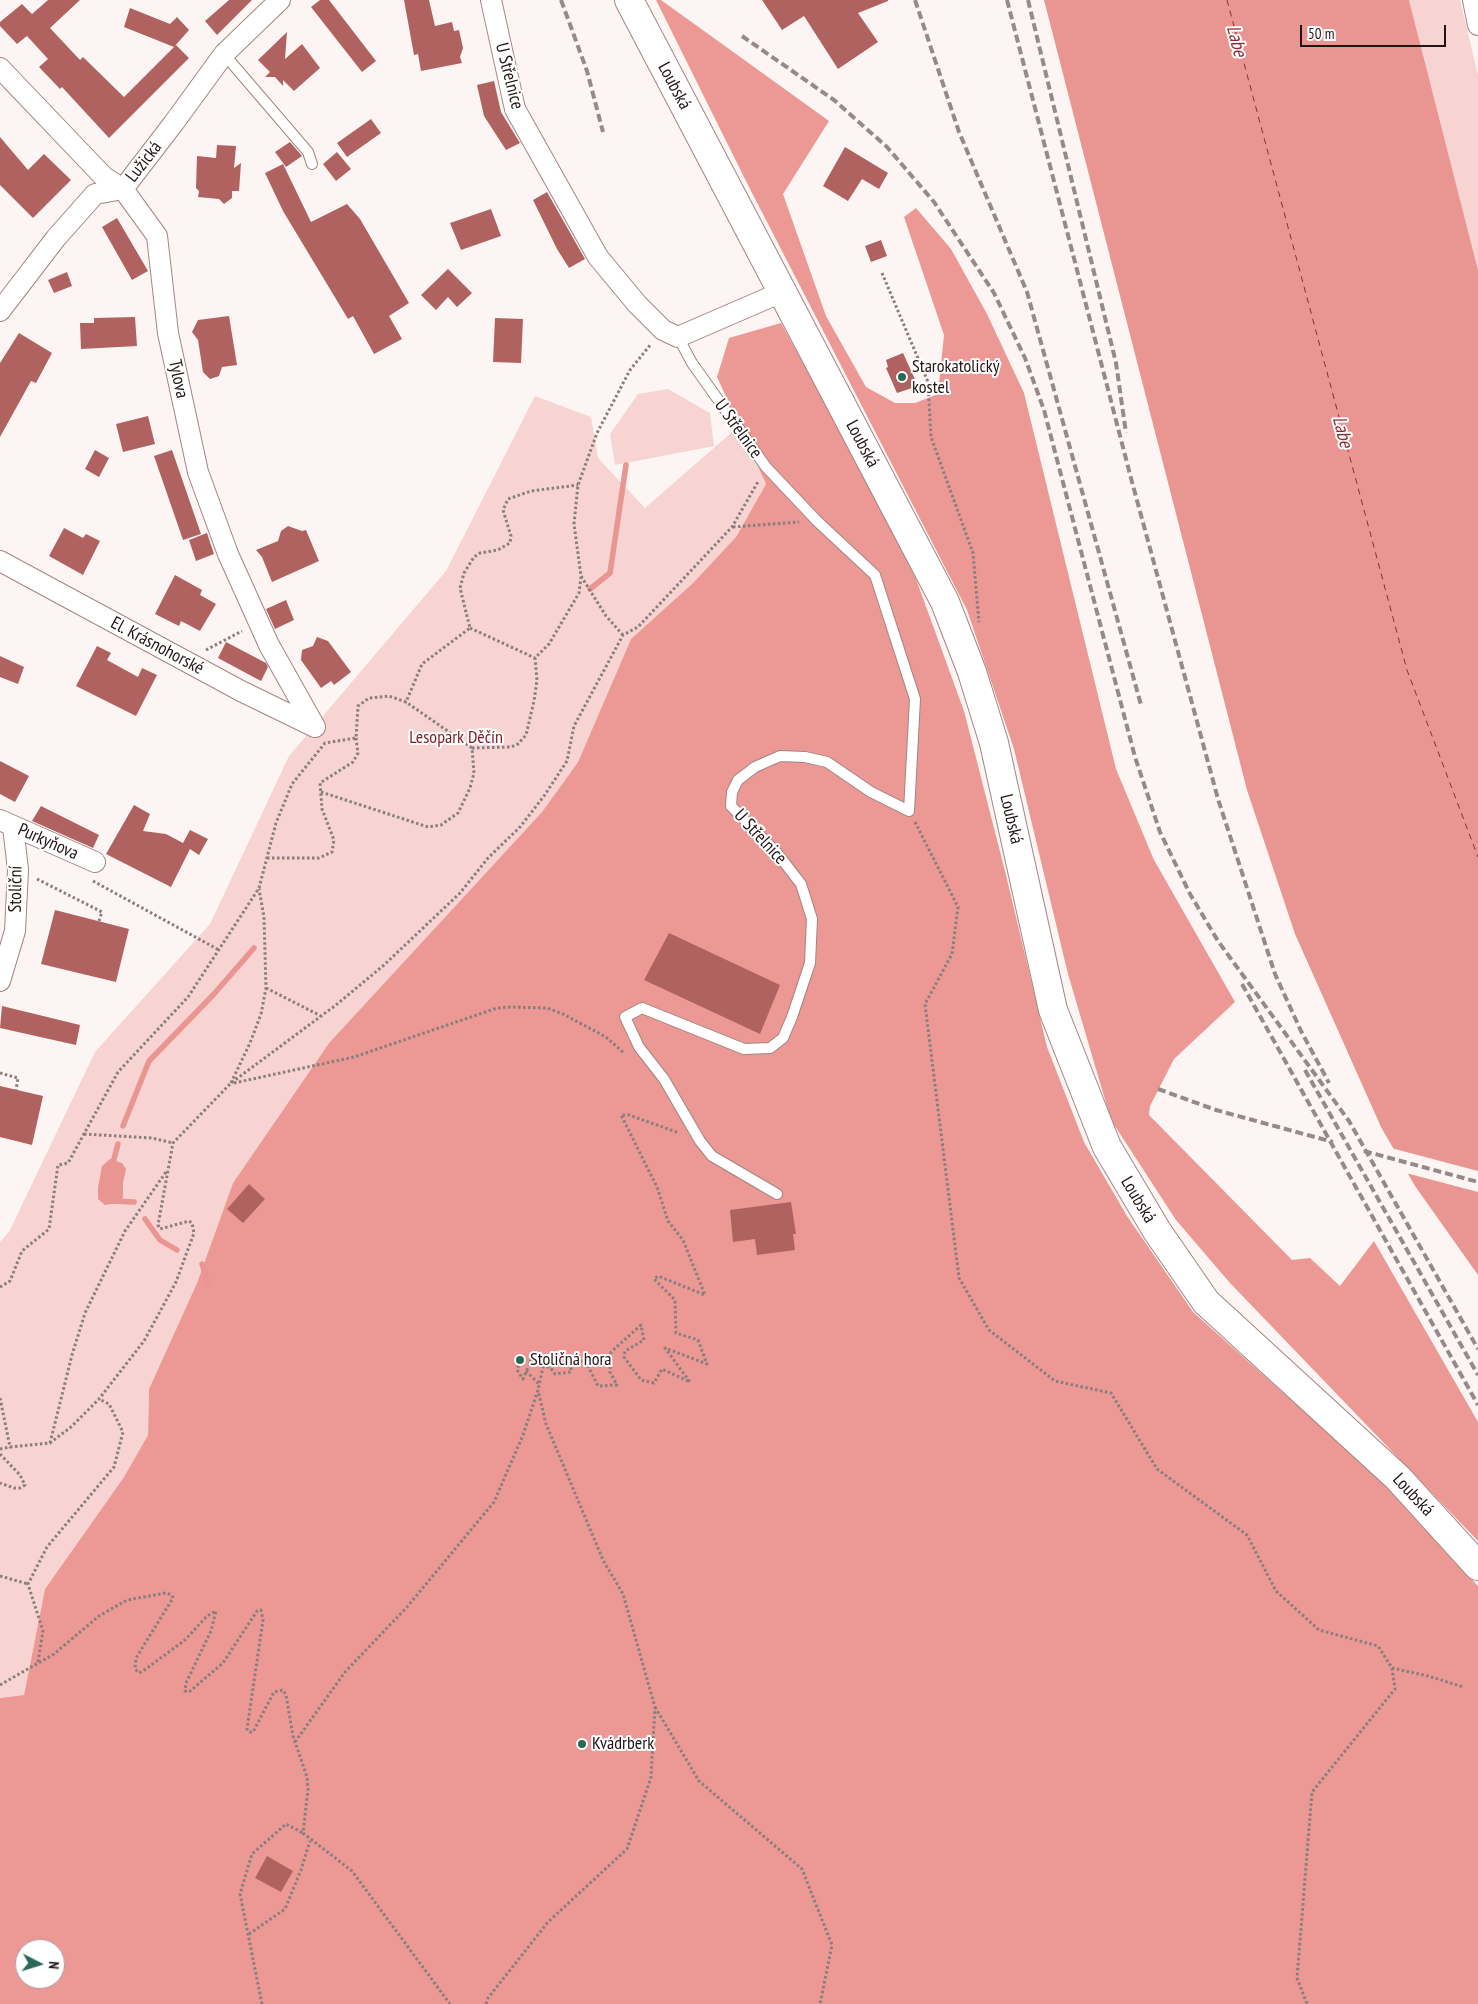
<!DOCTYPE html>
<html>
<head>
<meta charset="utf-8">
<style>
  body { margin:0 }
  #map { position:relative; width:1478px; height:2004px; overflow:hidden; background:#fcf5f4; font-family:"PT Sans Narrow",sans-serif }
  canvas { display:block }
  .north { position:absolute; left:15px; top:1939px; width:50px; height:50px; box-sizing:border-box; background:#fff; border:1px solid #a6a1a1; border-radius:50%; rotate:95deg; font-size:14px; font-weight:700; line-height:20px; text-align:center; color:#201514 }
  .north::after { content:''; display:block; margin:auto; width:18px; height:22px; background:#296957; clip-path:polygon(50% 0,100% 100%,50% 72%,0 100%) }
  .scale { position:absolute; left:1300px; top:25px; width:146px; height:22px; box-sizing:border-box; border:2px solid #201514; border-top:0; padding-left:6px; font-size:15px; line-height:18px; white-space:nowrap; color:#201514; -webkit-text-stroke:4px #fff; paint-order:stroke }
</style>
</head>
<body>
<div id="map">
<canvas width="1478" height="2004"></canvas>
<div class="north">N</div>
<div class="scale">50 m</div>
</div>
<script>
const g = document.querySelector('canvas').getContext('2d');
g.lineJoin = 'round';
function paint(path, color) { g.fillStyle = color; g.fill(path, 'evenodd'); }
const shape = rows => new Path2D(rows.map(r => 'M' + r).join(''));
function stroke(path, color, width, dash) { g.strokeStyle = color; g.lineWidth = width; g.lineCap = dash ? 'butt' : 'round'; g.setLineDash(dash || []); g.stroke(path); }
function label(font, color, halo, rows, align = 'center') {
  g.font = font + ' "PT Sans Narrow",sans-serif'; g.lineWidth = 4; g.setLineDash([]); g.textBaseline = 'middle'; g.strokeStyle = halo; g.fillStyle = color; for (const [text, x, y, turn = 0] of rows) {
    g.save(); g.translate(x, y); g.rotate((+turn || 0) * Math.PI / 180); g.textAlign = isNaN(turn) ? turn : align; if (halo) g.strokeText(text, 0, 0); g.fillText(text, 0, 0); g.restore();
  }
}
paint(shape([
  [1409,0,1460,0,1478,75,1478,270],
  [668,389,710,413,714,446,615,465,610,434,638,394],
  [535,396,591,417,598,458,645,508,739,426,766,484,736,537,693,583,631,639,578,762,542,812,329,1043,233,1183,197,1283,149,1389,148,1435,124,1477,45,1589,24,1695,0,1698,0,1242,9,1232,95,1052,210,924,289,756,446,571]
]), '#f7d3d1');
paint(shape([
  [656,0,661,0,829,121,783,194,826,316,866,387,895,403,915,403,938,394,944,335,904,217,916,208,951,249,987,314,1024,393,1116,769,1154,860,1235,1002,1174,1059,1150,1106,1149,1115,1292,1260,1310,1258,1340,1286,1374,1241,1478,1422,1478,1541,1230,1283,1176,1220,1111,1120,1068,974,1014,749,967,610,749,187],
  [781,323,869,483,916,579,964,711,1006,875,1047,1047,1084,1142,1127,1216,1193,1312,1386,1485,1478,1586,1478,2004,0,2004,0,1698,24,1695,45,1589,124,1477,148,1435,149,1389,197,1283,233,1183,329,1043,542,812,578,762,631,639,693,583,736,537,766,484,717,377,729,338],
  [25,1949,55,1949,55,1979,25,1979]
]), '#ec9895');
paint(shape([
  [1044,0,1409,0,1478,270,1478,1275,1415,1186,1381,1127,1295,934,1247,790],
  [110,1159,122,1163,126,1169,123,1183,123,1197,119,1203,105,1205,98,1199,98,1188,102,1166]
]), '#e99592');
paint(shape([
  [1391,1148,1478,1171,1478,1192,1406,1173]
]), '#fcf5f4');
stroke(shape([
  [590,589,610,573,626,465],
  [123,1126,149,1061,214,994,254,948],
  [112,1166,118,1144],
  [113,1201,134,1202],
  [145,1219,160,1240,177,1250],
  [202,1264,208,1283]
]), '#e99592', 5.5);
stroke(shape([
  [1227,0,1407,670,1478,857]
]), '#8d2c30', 1, [6, 5]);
paint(shape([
  [48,0,80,0,50,28,80,60,83,57,124,97,176,45,189,58,109,138,62,87,60,89,39,67,48,59,27,36,17,44,0,26,0,22,22,4,32,14],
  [229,0,252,0,217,35,205,21],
  [320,0,329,0,376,61,362,72,311,7],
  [404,0,429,0,435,26,452,22,454,31,459,30,463,48,460,57,462,63,421,71,418,54,414,55],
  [762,0,888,0,888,1,858,13,878,42,838,69,804,16,782,30],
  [130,8,170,24,177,17,189,30,174,47,124,27],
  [287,32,285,59,302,44,320,68,294,91,283,80,283,86,275,77,265,77,270,72,258,60],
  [494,81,501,112,520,143,506,150,484,116,477,85],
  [371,119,381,133,347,157,337,143],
  [0,137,28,170,44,154,71,180,33,218,0,185],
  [290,142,302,156,286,167,275,152],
  [217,145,236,146,234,168,241,163,239,191,232,191,232,198,224,204,219,199,198,197,199,191,196,188,197,156,216,158],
  [845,147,888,173,879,189,862,179,848,201,823,186],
  [337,152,351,169,336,181,323,164],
  [283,164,311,222,347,204,360,219,409,303,389,316,402,339,374,354,353,316,348,319,283,211,265,173],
  [547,192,585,259,569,268,557,249,533,200],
  [491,209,501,236,461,250,450,223],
  [117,218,148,271,132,280,102,227],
  [881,240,887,256,871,262,865,246],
  [448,269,472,293,457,307,448,297,436,310,421,295],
  [67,272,72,286,54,293,48,280],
  [229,316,237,365,222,367,219,376,210,379,203,372,198,340,192,332,198,320],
  [135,317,137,346,81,349,80,323,94,323,94,318],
  [495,318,523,319,521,363,493,362],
  [19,333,52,353,36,383,31,381,0,437,0,363],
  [903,353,918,386,897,393,886,368,888,367,886,360],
  [148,416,155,444,123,452,116,424],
  [95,450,109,458,99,477,85,469],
  [172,450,201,534,183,540,154,456],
  [288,526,302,531,306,530,319,561,272,582,262,557,256,550,278,541,281,531],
  [64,528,83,538,86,534,100,541,83,575,49,556],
  [207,533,214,554,196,561,189,540],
  [175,575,202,590,200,595,216,604,200,631,181,621,179,626,155,614],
  [286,600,294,620,275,629,266,609],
  [317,637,328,641,351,672,334,685,331,681,321,688,301,660,302,650,313,646],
  [226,642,266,663,268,667,261,681,218,658],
  [97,646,111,653,107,660,138,677,142,668,157,675,136,716,76,686],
  [0,656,24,667,18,684,0,677],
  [0,761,29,776,15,802,0,794],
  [134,805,150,814,143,831,166,834,183,843,190,830,208,839,199,855,190,849,171,887,106,854],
  [41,806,99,835,93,848,32,821],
  [55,910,129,929,116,982,41,964],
  [669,933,780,985,760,1034,644,980],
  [2,1006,80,1025,76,1045,0,1028],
  [0,1086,43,1096,32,1145,0,1137],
  [249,1184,265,1199,243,1223,227,1209],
  [791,1202,796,1234,793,1234,795,1250,757,1255,755,1239,733,1242,730,1210],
  [267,1856,293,1871,281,1892,255,1878]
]), '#b06260');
const lane = shape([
  [224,54,308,152,312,164],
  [678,337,692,363,766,467,817,521,875,575,915,699,909,811,871,792,827,762,805,757,780,756,755,767,738,780,732,792,731,806,777,853,801,884,812,919,810,963,792,1017,783,1038,770,1048,744,1049,642,1008,625,1017,639,1047,664,1079,700,1141,712,1156,777,1194]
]);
const street = shape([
  [491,0,515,109,598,257,637,304,663,330,678,337,782,292],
  [1473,0,1478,25],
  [0,68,104,177,123,189,157,236,168,333,198,472,228,554,269,645,315,727],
  [0,311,56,238,95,194,123,189,173,124,224,54,280,0],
  [0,561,241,691,315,727],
  [0,820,95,862],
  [0,981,15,931,18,870,13,826]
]);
const primary = shape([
  [629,0,945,602,972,672,994,743,1053,1010,1107,1147,1157,1231,1206,1302,1398,1478,1478,1566]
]);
stroke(lane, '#a38583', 12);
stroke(street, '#a38583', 22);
stroke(primary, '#a38583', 30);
stroke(shape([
  [882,273,928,382,931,437,973,553,979,622],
  [733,527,799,522],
  [470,628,535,658],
  [623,635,606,616,581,576,574,524,578,485,597,433,630,370,651,344],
  [206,650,242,631],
  [472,748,511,747,518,744,526,735,534,701,537,680,535,658,549,644,579,593,581,577],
  [321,792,428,827,441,825,458,813,470,788,474,773,472,748,406,702],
  [915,822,958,907,952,954,925,1004,959,1278,989,1330,1055,1381,1111,1393,1157,1469,1247,1535,1276,1591,1319,1630,1378,1646,1392,1668,1395,1689,1312,1792,1297,1978,1307,2004],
  [267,858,319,858,332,852,334,840,322,809,320,783,353,762,358,753,356,738],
  [37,879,102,912,99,921],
  [93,881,219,950],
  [266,988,321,1016],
  [0,1073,18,1078,16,1090],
  [231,1083,250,1043,261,1014,266,988,264,917,259,889],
  [234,1083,354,1057,497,1008,510,1007,547,1008,563,1014,606,1037,624,1053],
  [84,1134,152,1138,173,1143],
  [0,1287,10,1281,22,1251,49,1229,58,1165,68,1163,118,1072,188,997,259,888,276,823,292,784,325,743,356,738,358,706,369,698,389,696,406,702,422,664,470,628,460,588,464,573,474,557,480,553,498,550,510,543,511,536,503,510,508,499,531,491,578,485],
  [524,1360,531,1361,523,1379,517,1370,519,1364,524,1360],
  [526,1371,539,1384],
  [0,1398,10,1447,50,1443,71,1427,99,1399,144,1341,176,1282,194,1233,192,1223,189,1221,160,1229,158,1225,173,1143,231,1083,336,1005,384,965,460,893,488,858,520,827,544,796,567,761,574,726,623,635,638,627,732,527,759,480],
  [50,1443,72,1355,85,1313,125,1231,166,1172],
  [0,1449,10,1447],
  [0,1454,20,1475,25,1485,20,1488,14,1488,0,1483],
  [0,1576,28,1584],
  [38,1662,43,1631,28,1584,47,1547,114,1467,123,1432,109,1404,99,1399],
  [1392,1668,1428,1676,1463,1687],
  [0,1685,54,1654,99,1616,127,1600,166,1593,172,1595,173,1598,136,1658,135,1669,139,1673,143,1671,185,1640,207,1616,216,1611,211,1631,186,1683,185,1691,189,1692,223,1663,257,1611,261,1610,263,1620,247,1729,249,1732,253,1732,274,1692,283,1690,286,1695,293,1736,307,1777,308,1790,303,1833,352,1871,450,2004],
  [655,1707,699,1781,802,1869,832,1945,820,2004],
  [295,1742,345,1672,407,1607,494,1502,523,1435,538,1390,543,1367,550,1367,555,1374,571,1372,571,1359,586,1362,598,1386,617,1385,610,1372,611,1352,641,1325,644,1340,625,1351,624,1357,641,1380,654,1383,662,1369,690,1382,665,1348,707,1364,698,1340,676,1333,675,1300,654,1279,658,1276,705,1295,683,1240,668,1221,657,1187,621,1115,629,1115,679,1133],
  [249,1934,285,1909,301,1870,310,1841],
  [262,2004,240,1894,252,1854,286,1824,303,1833],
  [486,2004,488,1998,548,1922,627,1849,651,1777,655,1707,623,1594,603,1560,546,1424,538,1390]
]), '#877e7d', 3, [2.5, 2.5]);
stroke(lane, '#fff', 10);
stroke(street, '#fff', 20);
stroke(primary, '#fff', 28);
stroke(shape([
  [561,0,587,71,603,132],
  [915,0,959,132,1027,292,1141,705],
  [1007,0,1132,482,1218,799,1275,974,1301,1031,1329,1083],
  [1028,0,1116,363,1126,433],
  [742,36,834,100,887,147,934,202,994,293,1025,358,1044,410,1135,757,1160,832,1190,894,1218,941,1349,1121,1478,1349],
  [1242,984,1478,1405],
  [1305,1070,1478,1375],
  [1158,1089,1216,1110,1333,1142],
  [1364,1151,1478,1182]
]), '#938a89', 4, [8, 4]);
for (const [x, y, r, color] of [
  [902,377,5,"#296957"],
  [520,1360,5,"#296957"],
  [582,1744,5,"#296957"]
]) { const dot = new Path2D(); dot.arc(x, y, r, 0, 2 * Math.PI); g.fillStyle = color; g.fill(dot); stroke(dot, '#fff', 2); }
label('18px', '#201514', '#fff', [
  ["U Střelnice",509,76,76],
  ["Loubská",674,86,62],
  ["Lužická",144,162,-52],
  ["Tylova",178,379,78],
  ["U Střelnice",738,429,54],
  ["Loubská",862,444,62],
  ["El. Krásnohorské",157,646,28],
  ["Loubská",1011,819,77],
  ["U Střelnice",760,837,47],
  ["Purkyňova",48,842,24],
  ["Stoliční",16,889,-89],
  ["Loubská",1138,1200,59],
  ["Loubská",1413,1495,47]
]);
label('18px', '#201514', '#fff', [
  ["Starokatolický",912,367],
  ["kostel",912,388],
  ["Stoličná hora",530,1360],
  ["Kvádrberk",592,1744]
], 'left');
label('18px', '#7e1d24', '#fff', [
  ["Lesopark Děčín",456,738]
]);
label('italic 19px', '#8d2c30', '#fff', [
  ["Labe",1236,41,75],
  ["Labe",1342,432,75]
]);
</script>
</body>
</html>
